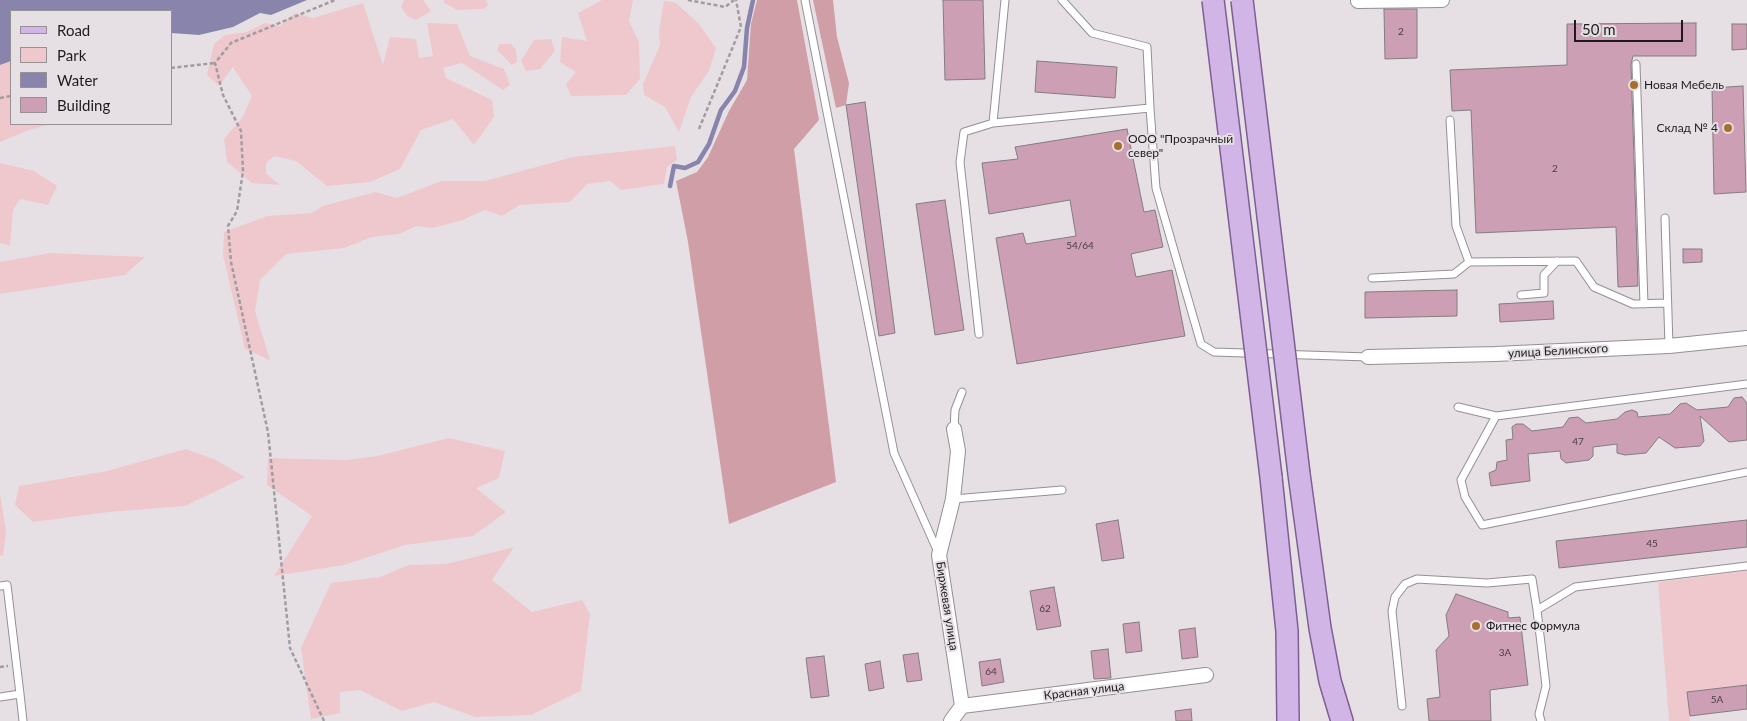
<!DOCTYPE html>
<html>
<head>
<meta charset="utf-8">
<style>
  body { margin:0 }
  #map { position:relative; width:1747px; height:721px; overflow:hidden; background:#e6e0e5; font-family:Lato,sans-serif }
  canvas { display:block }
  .legend { position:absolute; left:10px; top:10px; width:162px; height:115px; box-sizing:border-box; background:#e6e0e5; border:1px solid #969195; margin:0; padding:6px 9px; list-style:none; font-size:15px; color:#1d1b1d }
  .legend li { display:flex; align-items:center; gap:10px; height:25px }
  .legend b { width:25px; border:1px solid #969195 }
  .scale { position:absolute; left:1574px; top:20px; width:109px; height:22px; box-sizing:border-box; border:2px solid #1d1b1d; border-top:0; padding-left:6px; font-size:15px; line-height:18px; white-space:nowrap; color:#1d1b1d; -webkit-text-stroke:4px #e6e0e5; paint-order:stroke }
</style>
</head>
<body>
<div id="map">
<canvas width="1747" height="721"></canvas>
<ul class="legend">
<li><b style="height:6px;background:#d1b5e6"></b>Road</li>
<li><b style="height:14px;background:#efc8ce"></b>Park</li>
<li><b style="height:14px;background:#8984ac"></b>Water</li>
<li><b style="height:14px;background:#cc9fb4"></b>Building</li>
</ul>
<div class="scale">50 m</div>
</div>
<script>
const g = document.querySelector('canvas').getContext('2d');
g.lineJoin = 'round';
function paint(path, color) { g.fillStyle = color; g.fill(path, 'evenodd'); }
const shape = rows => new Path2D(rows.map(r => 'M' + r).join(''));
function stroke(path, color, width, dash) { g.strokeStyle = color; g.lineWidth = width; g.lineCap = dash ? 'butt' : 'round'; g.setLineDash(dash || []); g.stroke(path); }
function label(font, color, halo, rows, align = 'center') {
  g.font = font + ' Lato,sans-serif'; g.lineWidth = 4; g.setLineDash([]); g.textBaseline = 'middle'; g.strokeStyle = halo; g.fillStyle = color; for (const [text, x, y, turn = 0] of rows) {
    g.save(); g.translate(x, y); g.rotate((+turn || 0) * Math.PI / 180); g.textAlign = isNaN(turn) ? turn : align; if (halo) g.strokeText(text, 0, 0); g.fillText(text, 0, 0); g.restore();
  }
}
paint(shape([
  [404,0,423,0,431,11,416,20,407,16,401,7],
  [444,0,486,0,488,6,483,9,457,10,444,3],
  [602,0,633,0,629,21,639,42,640,79,626,95,571,96,566,84,576,72,560,62,562,37,587,41,578,13],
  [664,1,676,3,699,24,716,48,709,71,691,97,679,132,665,107,644,95,643,84,660,45,659,30],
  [363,3,383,65,390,37,416,39,419,58,433,56,427,23,457,24,470,56,504,69,510,85,503,90,462,63,443,68,446,78,492,100,494,117,474,145,453,119,421,130,400,169,370,182,327,186,296,161,274,156,266,163,266,174,280,185,252,183,227,162,224,139,242,118,252,96,233,67,219,86,207,75,214,44,225,35,247,32,265,23,280,26,295,13,313,18],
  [551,39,555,51,540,69,526,71,521,61,534,40],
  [500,44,511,44,516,50,517,62,512,65,497,50],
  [11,61,11,124,51,124,29,130,0,142,0,65],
  [675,146,677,160,667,167,664,184,621,190,610,181,587,184,570,202,520,205,502,216,485,210,460,221,432,228,417,226,399,234,372,237,344,248,286,254,260,280,255,311,270,360,245,349,223,255,224,232,267,216,312,213,323,206,375,192,397,198,442,181,485,181,573,157],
  [0,163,34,171,57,186,48,205,20,199,13,210,10,246,0,243],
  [50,253,145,257,125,275,0,294,0,262],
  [449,438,505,451,499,478,476,488,506,512,473,536,405,545,344,565,274,576,312,516,267,485,268,458,346,460,378,456],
  [186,449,216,460,245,477,185,506,109,512,33,522,15,505,19,486,107,471],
  [0,494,6,531,3,556,0,555],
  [514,547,492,580,532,612,582,600,590,614,581,691,531,715,475,717,434,702,402,711,360,690,340,692,340,713,311,719,301,648,331,583,380,577,409,565,446,564],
  [1747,571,1747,685,1687,692,1690,721,1669,721,1658,582]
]), '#efc8ce');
paint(shape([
  [757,0,797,0,819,120,794,149,836,482,729,524,688,242,676,181,697,172,708,157,729,111,747,80,751,24],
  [813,0,833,0,837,37,849,83,846,105,836,108]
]), '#d09ea6');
paint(shape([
  [0,0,307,0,271,15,260,13,233,27,199,35,171,33,171,11,11,11,11,61,0,65]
]), '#8984ac');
stroke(shape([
  [670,186,674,166,685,168,698,162,709,144,721,110,735,91,744,67,747,28,753,0]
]), '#8984ac', 4.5);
const building = shape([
  [943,0,983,0,985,79,945,80,943,0],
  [1384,9,1417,9,1417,58,1385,59,1384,9],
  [1696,23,1696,56,1633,56,1631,64,1638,286,1618,287,1616,227,1476,233,1471,110,1452,111,1450,70,1567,65,1567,24,1696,23],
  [1732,24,1747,24,1747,49,1732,50,1732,24],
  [1037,61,1117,67,1115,98,1035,92,1037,61],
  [1743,86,1746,192,1714,194,1712,88,1743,86],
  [865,102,895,333,879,336,846,105,865,102],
  [1127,129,1144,212,1155,210,1163,247,1131,254,1136,277,1172,270,1185,336,1017,364,996,238,1023,233,1026,244,1076,236,1070,200,989,214,982,163,1018,159,1015,147,1127,129],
  [945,200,964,330,935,335,916,204,945,200],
  [1683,249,1702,249,1702,262,1683,263,1683,249],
  [1457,290,1457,316,1365,318,1365,292,1457,290],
  [1553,301,1554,319,1500,322,1499,304,1553,301],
  [1742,397,1747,403,1747,440,1729,442,1700,416,1704,441,1700,446,1675,448,1659,437,1646,453,1625,455,1617,453,1617,444,1593,447,1593,456,1589,460,1566,463,1561,459,1560,451,1528,454,1530,481,1491,486,1489,473,1496,470,1497,462,1507,460,1506,440,1513,439,1512,427,1516,424,1523,424,1532,431,1563,427,1569,418,1578,417,1586,423,1617,419,1625,412,1632,410,1637,412,1638,417,1670,414,1680,404,1686,403,1697,410,1728,407,1734,398,1742,397],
  [1118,520,1124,558,1102,561,1096,524,1118,520],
  [1747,520,1747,547,1559,568,1556,541,1747,520],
  [1054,587,1061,626,1037,630,1030,591,1054,587],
  [1456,594,1508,612,1508,618,1520,617,1528,685,1490,690,1491,721,1429,721,1427,699,1440,697,1436,650,1449,636,1446,615,1456,594],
  [1139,622,1142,651,1126,653,1123,624,1139,622],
  [1195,628,1198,657,1182,659,1179,630,1195,628],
  [1108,649,1111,678,1094,679,1091,651,1108,649],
  [918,653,922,680,907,682,903,655,918,653],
  [824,656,829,696,811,698,806,658,824,656],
  [1000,659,1004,682,982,686,979,662,1000,659],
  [880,661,884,688,869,691,865,664,880,661],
  [1747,685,1747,709,1690,716,1687,692,1747,685],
  [1191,709,1192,721,1176,721,1175,711,1191,709]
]);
paint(building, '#cc9fb4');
stroke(building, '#837c7f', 1);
const lane = shape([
  [805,0,894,453,938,552],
  [1062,0,1092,33,1147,47,1150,108],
  [1636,64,1644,304],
  [1450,120,1456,226,1469,262],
  [993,123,1005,0],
  [1665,218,1669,346],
  [1372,278,1454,274,1469,262,1576,261,1594,287,1633,304,1667,303],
  [1521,295,1544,293,1544,275,1557,261],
  [979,334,960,162,964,132,993,123,1150,108,1156,188,1201,344,1214,352,1368,357],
  [1458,407,1496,416,1747,384],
  [1496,416,1461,480,1465,497,1482,525,1747,472],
  [954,429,955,410,962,392],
  [953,499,1062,490],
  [0,586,7,585,20,694],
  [0,697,20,694,23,721],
  [1402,706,1392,611,1395,597,1405,584,1417,579,1487,583,1532,579,1537,610],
  [1541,721,1539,714,1546,686,1537,610,1575,587,1747,566]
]);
const street = shape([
  [1358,1,1442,0],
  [1368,357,1495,354,1669,346,1747,338],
  [962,706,1206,675],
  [951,721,962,706,939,555,953,499,958,451,954,429]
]);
const primary = shape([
  [1299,474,1320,628,1330,681,1342,721],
  [1271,477,1287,631,1288,721]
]);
stroke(lane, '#948f94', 9);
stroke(street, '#948f94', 16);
stroke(primary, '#7e5f95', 24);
stroke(shape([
  [688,0,725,7,734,0],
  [171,68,215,63],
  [0,98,11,96],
  [699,129,741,27,736,0],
  [0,667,8,666],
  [324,721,290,648,268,432,231,262,228,226,237,211,243,171,241,131,223,95,215,63,231,43,335,0]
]), '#a09c9f', 2.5, [4, 2.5]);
stroke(lane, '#fff', 7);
stroke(street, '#fff', 14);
stroke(primary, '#d1b5e6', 21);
const primaryBridge = shape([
  [1213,0,1271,477],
  [1242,0,1299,474]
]);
stroke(primaryBridge, '#7e5f95', 24, []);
stroke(primaryBridge, '#d1b5e6', 21);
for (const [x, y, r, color] of [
  [1634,85,5,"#a66f2b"],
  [1728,128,5,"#a66f2b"],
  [1118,146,5,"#a66f2b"],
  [1476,626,5,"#a66f2b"]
]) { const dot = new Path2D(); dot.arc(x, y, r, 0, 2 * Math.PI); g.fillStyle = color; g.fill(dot); stroke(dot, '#e6e0e5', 2); }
label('10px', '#493c43', null, [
  ["2",1401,32],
  ["2",1555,169],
  ["54/64",1080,246],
  ["47",1578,442],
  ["45",1652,544],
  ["62",1045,609],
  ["3А",1505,653],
  ["64",991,672],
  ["5А",1717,700]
]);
label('12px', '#1d1b1d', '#e6e0e5', [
  ["Новая Мебель",1644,85],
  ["Склад № 4",1718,128,"right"],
  ["ООО \"Прозрачный",1128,139],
  ["север\"",1128,153],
  ["Фитнес Формула",1486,626]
], 'left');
label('12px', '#1d1b1d', '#e6e0e5', [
  ["улица Белинского",1558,351,-3],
  ["Биржевая улица",947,606,81],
  ["Красная улица",1084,691,-7]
]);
</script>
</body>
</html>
